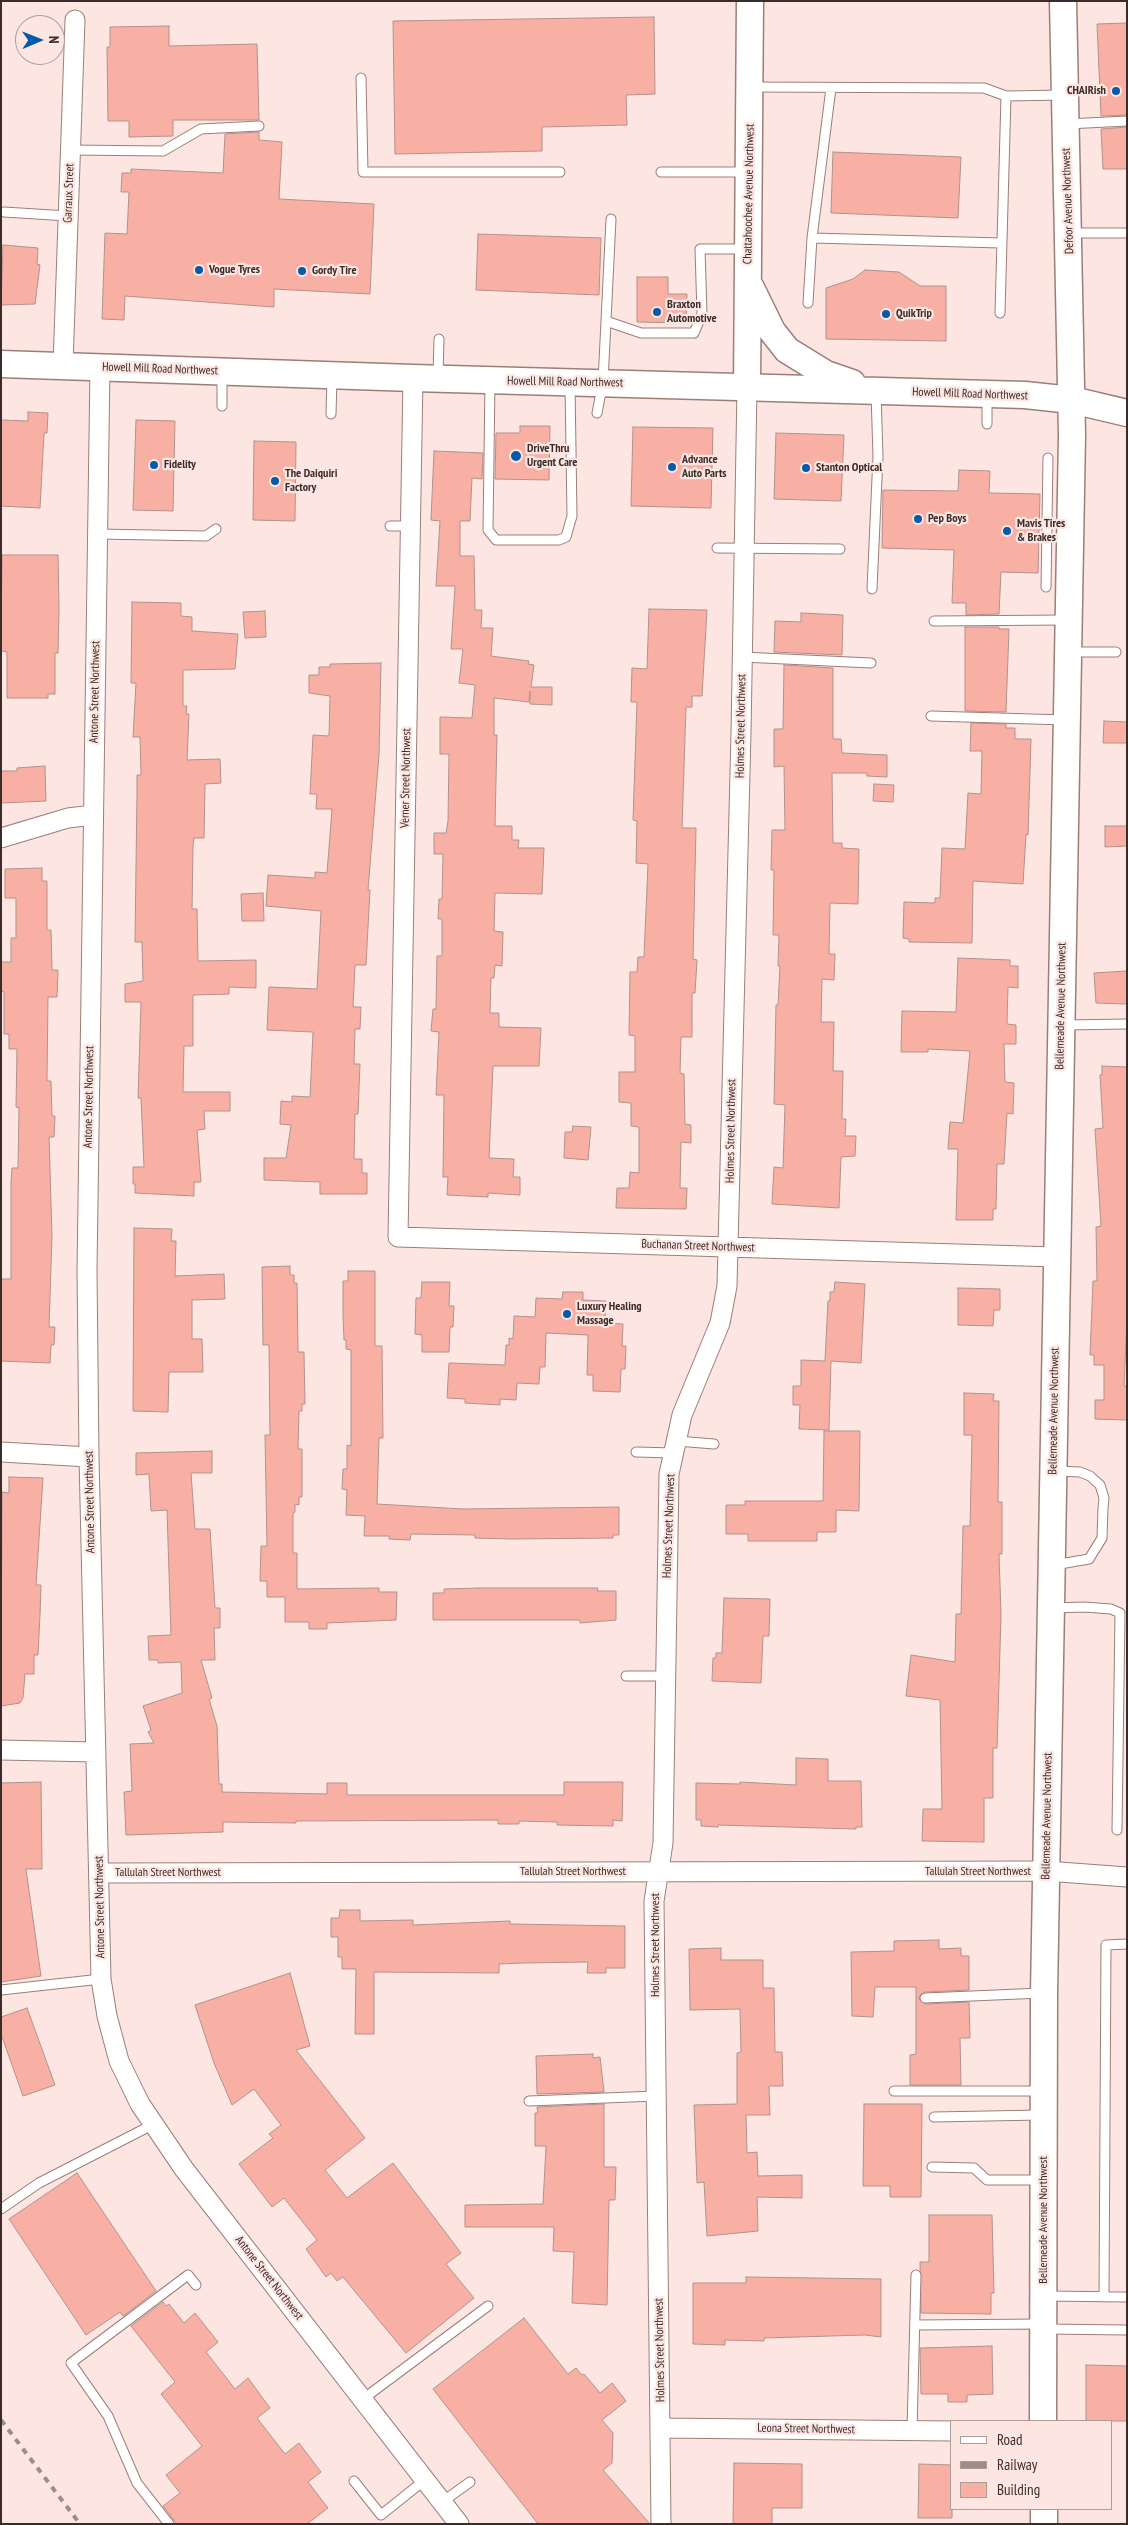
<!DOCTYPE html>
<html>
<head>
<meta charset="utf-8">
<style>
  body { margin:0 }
  #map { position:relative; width:1128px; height:2525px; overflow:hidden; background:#fde6e2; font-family:"PT Sans Narrow",sans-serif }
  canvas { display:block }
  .frame { position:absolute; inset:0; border:2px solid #3a2c29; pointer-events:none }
  .legend { position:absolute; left:950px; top:2420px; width:162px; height:90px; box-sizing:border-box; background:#fde6e2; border:1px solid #af9c98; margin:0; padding:6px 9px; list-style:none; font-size:15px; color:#3a2c29 }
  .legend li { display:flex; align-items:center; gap:10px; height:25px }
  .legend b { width:25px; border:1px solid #af9c98 }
  .north { position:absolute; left:15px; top:15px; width:50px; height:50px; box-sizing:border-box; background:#fde6e2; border:1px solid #af9c98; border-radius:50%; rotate:89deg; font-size:14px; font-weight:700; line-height:20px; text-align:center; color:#3a2c29 }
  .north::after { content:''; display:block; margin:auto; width:18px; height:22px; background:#045aa8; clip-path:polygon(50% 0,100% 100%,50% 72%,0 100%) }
</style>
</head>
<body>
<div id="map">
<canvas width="1128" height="2525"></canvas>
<div class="frame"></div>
<ul class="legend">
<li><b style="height:6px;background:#fff"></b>Road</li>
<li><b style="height:6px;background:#9e8c88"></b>Railway</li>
<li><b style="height:14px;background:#f9b0a4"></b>Building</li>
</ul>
<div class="north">N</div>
</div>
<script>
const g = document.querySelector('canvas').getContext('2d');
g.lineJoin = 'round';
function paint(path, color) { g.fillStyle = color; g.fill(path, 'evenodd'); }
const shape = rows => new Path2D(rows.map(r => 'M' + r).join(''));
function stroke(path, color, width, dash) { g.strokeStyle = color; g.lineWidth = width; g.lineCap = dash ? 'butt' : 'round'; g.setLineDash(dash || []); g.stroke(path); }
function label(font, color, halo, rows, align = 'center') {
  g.font = font + ' "PT Sans Narrow",sans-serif'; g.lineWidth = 4.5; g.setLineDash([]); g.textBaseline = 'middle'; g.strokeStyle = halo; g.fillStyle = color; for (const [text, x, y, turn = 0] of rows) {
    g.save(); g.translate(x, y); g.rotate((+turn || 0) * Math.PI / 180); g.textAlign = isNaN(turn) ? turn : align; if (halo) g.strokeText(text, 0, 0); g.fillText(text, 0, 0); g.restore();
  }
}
const building = shape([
  [654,17,655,94,626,95,627,125,542,127,542,151,395,154,393,21,654,17],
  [1127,23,1127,115,1101,116,1097,24,1127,23],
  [169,26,169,46,257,44,259,120,173,120,173,136,129,137,129,121,108,121,107,47,110,47,110,27,169,26],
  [1127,127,1127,169,1103,169,1101,129,1127,127],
  [259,132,259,140,282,142,279,199,374,204,370,294,274,289,274,307,125,296,124,320,102,319,105,233,127,234,129,192,121,192,122,173,131,173,131,169,223,173,225,134,259,132],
  [833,152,961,157,958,218,831,213,833,152],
  [478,234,601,238,599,295,476,290,478,234],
  [3,245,38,248,37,264,40,265,35,304,1,305,3,245],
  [865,270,899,272,920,286,946,286,946,341,826,339,826,288,853,279,865,270],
  [637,277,668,277,668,294,687,294,686,323,637,322,637,277],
  [28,412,48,413,47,433,44,433,40,508,1,506,1,420,28,421,28,412],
  [136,420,175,421,173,511,133,510,136,420],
  [520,426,550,426,549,480,495,479,496,433,520,433,520,426],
  [633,427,713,428,711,508,631,506,633,427],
  [776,433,844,435,841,501,774,499,776,433],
  [254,441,296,442,295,521,253,520,254,441],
  [434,451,483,453,482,479,472,478,470,521,460,521,460,556,474,556,475,610,482,610,481,628,493,628,491,656,529,661,528,664,534,665,531,687,552,687,552,705,530,704,530,691,529,702,494,698,494,735,497,735,495,826,512,826,512,840,519,840,518,848,544,848,542,894,495,893,494,931,503,932,502,966,495,965,494,978,491,978,490,1013,499,1013,499,1027,541,1028,539,1066,493,1066,489,1158,514,1159,513,1177,520,1177,520,1195,488,1193,488,1197,447,1195,448,1177,443,1177,444,1095,436,1095,439,1032,431,1031,433,1009,436,1009,437,956,442,956,442,919,438,919,439,899,442,899,443,854,434,854,434,833,446,833,448,821,449,754,440,754,440,717,472,718,475,685,459,683,463,649,451,649,455,586,436,586,440,521,431,520,434,451],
  [959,470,990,471,989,493,1040,494,1038,573,1001,572,999,614,966,615,966,603,952,603,954,550,882,548,883,490,958,491,959,470],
  [2,555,58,555,59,610,58,653,55,653,55,694,48,694,48,698,7,698,7,652,1,651,2,555],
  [132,602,181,603,181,616,192,617,192,631,238,634,235,669,183,670,183,706,187,706,186,714,189,714,187,760,220,759,221,783,205,784,204,838,194,838,193,845,192,909,197,909,198,961,256,960,256,988,229,987,229,994,193,995,193,1046,184,1046,183,1092,230,1092,230,1111,204,1111,205,1129,197,1130,201,1182,194,1182,194,1196,135,1193,135,1184,133,1184,133,1167,144,1167,141,1098,138,1098,141,1002,125,1002,125,984,143,981,142,942,135,942,137,792,137,775,141,775,140,737,133,737,136,683,131,683,132,602],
  [649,609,707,610,702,696,692,696,692,707,686,707,682,828,696,828,693,959,697,960,695,993,692,993,692,1037,681,1037,680,1073,684,1074,685,1124,691,1125,691,1143,681,1142,680,1188,687,1188,686,1209,616,1208,617,1188,629,1188,630,1172,639,1173,639,1127,631,1126,631,1103,619,1102,619,1072,635,1072,635,1036,629,1035,630,972,637,972,638,957,644,957,648,864,636,863,637,821,633,820,637,702,631,702,632,668,647,669,649,609],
  [265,611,266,637,245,638,243,612,265,611],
  [801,613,843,615,842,655,774,652,775,621,801,622,801,613],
  [965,627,999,627,999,629,1009,629,1006,712,965,711,965,627],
  [381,663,379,754,368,890,370,890,366,965,355,965,353,1007,361,1007,360,1029,355,1029,354,1064,360,1064,358,1114,355,1114,354,1159,362,1159,362,1173,367,1173,367,1194,320,1194,320,1182,264,1180,264,1158,286,1158,291,1125,280,1124,281,1101,292,1102,292,1096,310,1097,313,1032,267,1030,269,987,317,989,321,911,266,906,268,875,315,878,315,872,327,873,332,809,316,809,317,794,310,794,313,735,329,736,330,696,309,693,309,675,319,675,319,667,330,667,330,664,381,663],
  [784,665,833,668,833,739,841,739,842,753,887,755,887,777,867,776,867,773,832,773,833,843,842,843,842,848,859,849,858,904,830,903,829,954,835,954,834,980,822,979,821,1022,834,1022,833,1071,843,1071,842,1119,846,1119,845,1136,856,1136,855,1156,841,1157,839,1208,772,1204,774,1167,783,1168,785,1105,774,1104,776,1005,778,1005,780,966,778,966,779,935,773,935,774,870,771,870,772,830,785,830,784,766,774,767,774,729,783,729,784,665],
  [1104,721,1127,722,1127,743,1103,743,1104,721],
  [971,723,1006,724,1006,728,1015,728,1015,739,1031,739,1028,835,1026,834,1023,884,973,881,972,943,909,942,909,939,903,938,904,902,935,903,935,898,940,898,942,848,965,849,968,793,981,794,982,751,970,751,971,723],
  [45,766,46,801,1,803,1,771,17,771,17,768,45,766],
  [874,784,894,785,893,802,873,801,874,784],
  [1105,826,1127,826,1127,846,1105,847,1105,826],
  [42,868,42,881,47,881,47,930,51,930,52,970,58,970,57,997,48,997,47,1081,51,1081,52,1116,55,1116,54,1137,49,1137,52,1236,49,1327,55,1327,54,1345,51,1345,50,1363,1,1361,1,1279,11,1279,11,1182,12,1168,18,1168,19,1108,16,1107,17,1049,9,1049,9,1034,4,1034,4,992,1,991,1,962,11,962,11,938,16,938,16,898,5,898,5,869,42,868],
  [263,893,264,921,242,921,241,894,263,893],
  [958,958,1010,960,1010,966,1018,966,1018,988,1008,987,1007,1024,1016,1025,1016,1044,1004,1044,1005,1082,1014,1083,1013,1114,1007,1113,1004,1164,997,1164,996,1209,993,1209,993,1220,956,1220,958,1149,948,1149,950,1122,963,1123,970,1051,928,1049,928,1052,901,1052,902,1011,956,1012,958,958],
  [1127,971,1127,1004,1096,1003,1094,973,1127,971],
  [1102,1066,1127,1067,1127,1319,1124,1386,1127,1386,1127,1420,1095,1419,1095,1400,1104,1400,1104,1365,1094,1365,1094,1355,1090,1355,1093,1281,1097,1281,1096,1227,1101,1226,1095,1129,1103,1128,1100,1075,1102,1075,1102,1066],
  [573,1126,591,1127,588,1160,564,1158,565,1132,572,1132,573,1126],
  [134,1228,172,1229,171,1241,176,1241,175,1276,224,1274,225,1299,192,1300,192,1339,202,1339,203,1372,169,1372,168,1412,133,1411,134,1228],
  [290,1266,290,1275,294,1275,294,1283,297,1283,298,1352,304,1352,305,1404,302,1404,302,1411,299,1411,298,1449,302,1449,302,1497,299,1497,299,1505,295,1504,295,1512,293,1513,293,1553,297,1553,297,1589,379,1588,379,1592,397,1592,396,1620,327,1623,327,1629,309,1629,309,1622,285,1622,285,1597,267,1597,267,1581,260,1581,261,1546,267,1546,265,1435,270,1435,269,1345,263,1345,262,1267,290,1266],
  [348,1271,375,1271,375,1346,382,1346,383,1438,379,1438,377,1504,463,1509,619,1507,619,1535,613,1535,613,1538,512,1539,475,1538,475,1535,411,1534,410,1540,389,1539,389,1536,364,1536,365,1516,346,1515,347,1490,342,1489,343,1469,347,1469,347,1445,351,1446,351,1350,346,1349,346,1340,344,1340,343,1316,343,1281,348,1281,348,1271],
  [422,1282,450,1282,449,1306,454,1306,453,1327,450,1327,449,1352,422,1352,422,1335,415,1334,416,1298,421,1298,422,1282],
  [835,1282,865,1284,861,1363,831,1361,829,1430,799,1429,800,1405,793,1405,793,1386,801,1386,801,1360,825,1361,828,1301,830,1301,830,1292,834,1292,835,1282],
  [958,1288,1000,1289,1000,1310,994,1310,993,1326,958,1325,958,1288],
  [563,1292,583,1292,583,1300,606,1301,605,1323,623,1324,622,1346,626,1346,625,1369,621,1369,620,1392,593,1391,593,1375,587,1375,588,1335,546,1333,545,1367,540,1367,539,1384,517,1383,516,1400,500,1399,500,1405,465,1403,465,1399,447,1398,449,1363,505,1365,506,1345,509,1345,509,1338,513,1339,514,1316,535,1317,536,1298,562,1299,563,1292],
  [964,1393,994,1394,993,1401,999,1401,998,1502,1002,1502,1002,1554,999,1554,1001,1615,997,1748,993,1748,993,1798,984,1798,984,1842,922,1841,923,1809,942,1809,940,1700,906,1696,911,1655,955,1662,956,1614,961,1614,963,1526,970,1526,972,1435,964,1435,964,1393],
  [824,1431,860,1431,859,1511,836,1510,836,1532,817,1532,817,1541,748,1541,748,1534,726,1534,726,1505,745,1505,745,1501,823,1501,824,1431],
  [212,1451,212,1473,191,1473,195,1529,210,1529,215,1608,220,1608,220,1628,214,1628,215,1660,201,1660,212,1698,209,1699,217,1726,219,1784,222,1784,222,1792,327,1794,327,1783,347,1783,347,1795,564,1795,564,1782,623,1782,622,1821,613,1820,613,1826,557,1825,557,1822,519,1821,519,1824,498,1824,498,1820,296,1821,296,1823,223,1822,223,1832,126,1835,124,1792,132,1791,130,1744,154,1743,148,1732,151,1730,143,1706,182,1693,181,1662,158,1663,158,1660,149,1660,148,1636,171,1635,167,1510,151,1511,149,1474,136,1475,136,1453,212,1451],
  [9,1477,43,1478,36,1585,41,1585,40,1615,38,1655,34,1655,34,1674,25,1674,23,1698,20,1703,1,1706,2,1492,9,1493,9,1477],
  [480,1588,598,1588,597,1591,616,1591,616,1620,580,1623,580,1620,433,1620,433,1593,444,1593,444,1589,480,1588],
  [724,1598,770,1599,769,1636,763,1636,761,1683,712,1681,713,1658,716,1658,716,1653,722,1653,724,1598],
  [796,1758,828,1759,828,1781,861,1781,862,1827,856,1827,856,1829,718,1825,718,1827,701,1826,701,1820,696,1820,696,1783,740,1784,740,1782,796,1785,796,1758],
  [41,1782,42,1869,26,1869,41,1976,1,1982,1,1783,41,1782],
  [340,1910,360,1910,360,1921,413,1920,413,1925,510,1921,510,1924,625,1926,625,1968,606,1968,606,1973,587,1973,588,1962,523,1963,499,1964,499,1973,374,1972,374,2034,355,2034,356,1969,342,1969,342,1957,338,1957,338,1937,331,1937,331,1918,339,1918,340,1910],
  [939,1940,939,1949,961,1948,961,1956,969,1956,969,1990,925,1992,920,1995,919,1999,925,2004,969,2002,970,2038,960,2038,961,2085,910,2085,910,2055,916,2054,916,1987,875,1987,873,2017,852,2016,851,1952,894,1951,894,1941,939,1940],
  [721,1948,721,1960,763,1960,763,1988,774,1988,775,2052,782,2052,783,2086,769,2086,770,2115,746,2115,747,2153,757,2152,758,2176,802,2175,802,2198,757,2197,758,2231,707,2236,704,2182,697,2183,694,2105,737,2104,737,2053,741,2052,740,2009,690,2010,689,1949,721,1948],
  [290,1973,310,2046,296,2050,365,2138,325,2170,347,2198,393,2163,461,2253,446,2264,474,2298,406,2353,343,2277,337,2281,331,2273,326,2277,306,2249,317,2240,284,2198,272,2207,239,2164,273,2138,269,2134,281,2125,254,2089,232,2105,214,2063,195,2005,290,1973],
  [27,2008,55,2085,23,2096,1,2034,1,2017,27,2008],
  [593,2054,593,2058,600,2057,604,2092,537,2094,536,2056,593,2054],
  [604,2104,604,2167,616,2167,615,2200,609,2200,607,2305,572,2303,574,2252,553,2251,554,2227,465,2227,465,2205,543,2204,546,2146,535,2146,535,2113,538,2113,537,2107,604,2104],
  [864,2104,922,2104,921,2197,890,2197,890,2186,863,2186,864,2104],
  [77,2173,156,2291,123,2316,120,2312,86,2335,9,2219,77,2173],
  [929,2215,992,2215,994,2293,991,2293,991,2314,921,2313,920,2262,929,2262,929,2215],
  [746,2277,881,2279,881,2337,865,2335,764,2338,764,2341,725,2340,725,2345,693,2344,693,2283,746,2283,746,2277],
  [163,2302,166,2306,169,2304,184,2323,195,2313,218,2342,206,2352,235,2389,248,2378,270,2408,257,2418,285,2454,299,2443,321,2472,308,2482,328,2508,307,2524,177,2524,163,2506,180,2493,166,2475,202,2446,161,2394,175,2382,131,2326,163,2302],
  [524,2318,568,2374,576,2368,582,2375,584,2374,600,2393,612,2383,626,2401,602,2420,613,2433,612,2463,603,2470,650,2524,538,2524,433,2389,524,2318],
  [992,2346,993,2394,967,2395,967,2402,948,2402,948,2394,921,2394,920,2348,992,2346],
  [1086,2365,1127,2366,1127,2421,1086,2421,1086,2365],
  [734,2463,802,2464,802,2508,772,2508,772,2524,733,2524,734,2463],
  [919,2464,952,2465,952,2518,918,2518,919,2464]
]);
paint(building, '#f9b0a4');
stroke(building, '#b3918b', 1);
const lane = shape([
  [361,78,363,172,560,172],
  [750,87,984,88,1006,96,1063,95],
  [1067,124,1127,121],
  [71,150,163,151,201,129,259,126],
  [661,172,746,172],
  [4,212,68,216],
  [1070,233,1127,233],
  [812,238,1002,243],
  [808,303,812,238,831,88],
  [1000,313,1006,96],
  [606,321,641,333,694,333,702,314,700,249,746,249],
  [438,376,439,339],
  [490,382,488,530,496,540,559,540,566,537,572,516,570,384],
  [987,397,987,424],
  [222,406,222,374],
  [597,413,603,382,611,219],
  [331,414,332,378],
  [390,526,411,526],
  [98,534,206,536,216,529],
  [717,548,840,549],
  [1046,587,1048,458],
  [872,589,878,456,876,393],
  [934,621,1066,620],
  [1071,652,1116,652],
  [742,657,871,663],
  [931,716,1066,720],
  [1065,1025,1127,1024],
  [677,1441,714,1444],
  [636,1452,674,1453],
  [1054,1565,1089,1559,1102,1538,1103,1508,1104,1498,1100,1485,1090,1476,1080,1472,1056,1471],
  [1054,1608,1084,1607,1111,1609,1120,1613,1117,1830],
  [626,1676,666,1676],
  [1,1990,101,1979],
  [925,1998,1042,1993],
  [894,2091,1041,2091],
  [529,2101,656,2096],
  [934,2117,1041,2115],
  [932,2167,974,2168,987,2180,1041,2180],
  [1,2209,39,2183,154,2124],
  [1046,2296,1127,2297],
  [1104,2297,1106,1945,1127,1944],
  [915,2325,1041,2324],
  [1046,2329,1127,2330],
  [363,2399,488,2306],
  [912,2430,916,2275],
  [354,2481,381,2515,426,2479],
  [442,2502,470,2482],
  [169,2524,137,2483,108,2416,71,2363,188,2275,196,2285]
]);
const street = shape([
  [63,365,75,20],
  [100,367,87,1270,89,1457,101,1979,107,2016,119,2061,140,2104,184,2169,459,2524],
  [413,378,398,1237,1056,1257],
  [1,838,68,818,93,815],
  [1,1452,89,1457],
  [1,1750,96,1752],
  [100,1873,1046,1871,1127,1877],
  [661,2428,952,2431],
  [661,2524,654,1901,663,1843,669,1474,682,1415,720,1323,727,1286,741,733,747,387]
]);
const secondary = shape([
  [751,288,772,331,787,350,826,374,852,383],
  [1,364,413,378,1025,395,1072,400,1127,413],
  [747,387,750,1],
  [1043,2421,1044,1993,1072,435,1063,1],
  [1044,2509,1044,2524]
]);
stroke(lane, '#9e7d78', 11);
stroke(street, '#9e7d78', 21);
stroke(secondary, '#9e7d78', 29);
stroke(lane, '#fff', 9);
stroke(street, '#fff', 19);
stroke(secondary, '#fff', 26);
stroke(shape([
  [1,2420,80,2524]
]), '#9e8c88', 4, [6, 6]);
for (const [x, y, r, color] of [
  [1116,91,5,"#045aa8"],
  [199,270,5,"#045aa8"],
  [302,271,5,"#045aa8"],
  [657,312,5,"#045aa8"],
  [886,314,5,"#045aa8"],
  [516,456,6,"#045aa8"],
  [154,465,5,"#045aa8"],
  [672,467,5,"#045aa8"],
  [806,468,5,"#045aa8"],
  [275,481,5,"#045aa8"],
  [918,519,5,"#045aa8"],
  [1007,531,5,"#045aa8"],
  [567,1314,5,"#045aa8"]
]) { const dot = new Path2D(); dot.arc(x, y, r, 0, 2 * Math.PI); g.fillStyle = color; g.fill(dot); stroke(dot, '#fde6e2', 2); }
label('bold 12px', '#3a2c29', '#fde6e2', [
  ["CHAIRish",1106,91,"right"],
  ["Vogue Tyres",209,270],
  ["Gordy Tire",312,271],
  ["Braxton",667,305],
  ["Automotive",667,319],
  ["QuikTrip",896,314],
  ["DriveThru",527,449],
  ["Urgent Care",527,463],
  ["Advance",682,460],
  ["Auto Parts",682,474],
  ["Fidelity",164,465],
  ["Stanton Optical",816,468],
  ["The Daiquiri",285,474],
  ["Factory",285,488],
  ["Pep Boys",928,519],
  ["Mavis Tires",1017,524],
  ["& Brakes",1017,538],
  ["Luxury Healing",577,1307],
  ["Massage",577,1321]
], 'left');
label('12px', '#3a2c29', '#fde6e2', [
  ["Garraux Street",69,193,-88],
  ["Chattahoochee Avenue Northwest",749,194,-89],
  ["Defoor Avenue Northwest",1068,201,-92],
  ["Howell Mill Road Northwest",160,369,2],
  ["Howell Mill Road Northwest",565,382,1],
  ["Howell Mill Road Northwest",970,394,2],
  ["Antone Street Northwest",95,692,-89],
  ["Holmes Street Northwest",741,726,-89],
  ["Verner Street Northwest",406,778,-89],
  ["Bellemeade Avenue Northwest",1061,1006,-89],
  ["Antone Street Northwest",89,1097,-89],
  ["Holmes Street Northwest",731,1131,-89],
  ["Buchanan Street Northwest",698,1246,2],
  ["Bellemeade Avenue Northwest",1054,1411,-89],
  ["Antone Street Northwest",90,1502,-91],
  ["Holmes Street Northwest",669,1526,-88],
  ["Bellemeade Avenue Northwest",1047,1816,-89],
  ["Tallulah Street Northwest",573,1872],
  ["Tallulah Street Northwest",978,1872],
  ["Tallulah Street Northwest",168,1873],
  ["Antone Street Northwest",100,1907,-91],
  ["Holmes Street Northwest",656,1945,-90],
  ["Bellemeade Avenue Northwest",1044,2220,-90],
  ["Antone Street Northwest",269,2278,52],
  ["Holmes Street Northwest",660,2350,-91],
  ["Leona Street Northwest",806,2429,1]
]);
</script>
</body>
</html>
